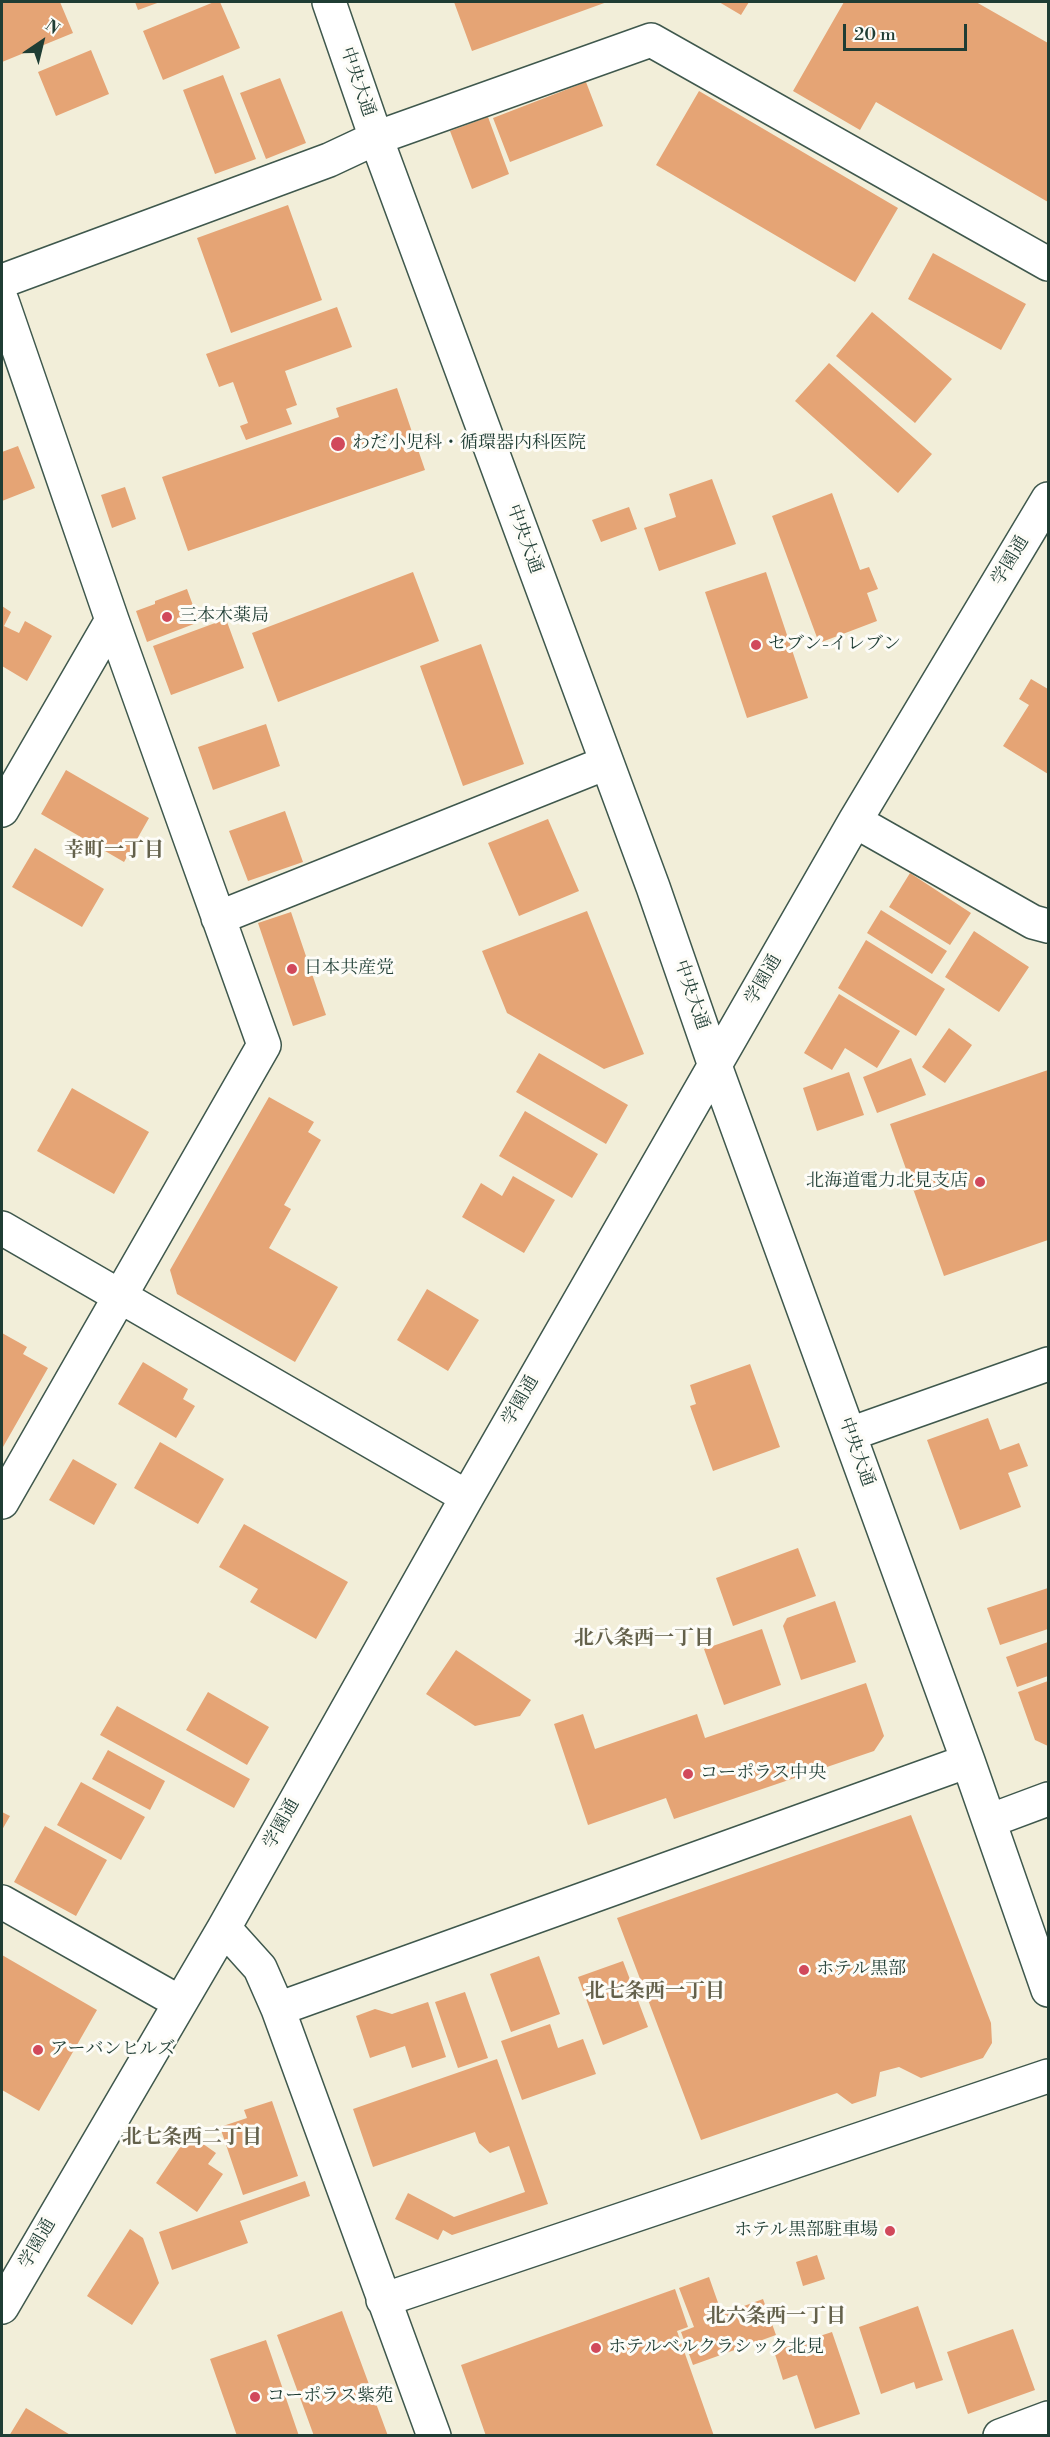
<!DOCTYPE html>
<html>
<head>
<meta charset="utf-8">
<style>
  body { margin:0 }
  #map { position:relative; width:1050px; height:2437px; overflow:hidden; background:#f2eed9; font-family:"Libre Bodoni",serif }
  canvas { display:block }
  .frame { position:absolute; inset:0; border:3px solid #1f3d34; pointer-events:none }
  .north { position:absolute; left:12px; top:12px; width:60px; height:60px; -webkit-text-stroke:4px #fdfcf7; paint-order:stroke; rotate:35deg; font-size:16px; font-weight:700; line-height:24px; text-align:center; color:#1f3d34 }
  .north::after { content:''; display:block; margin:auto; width:21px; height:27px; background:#1f3d34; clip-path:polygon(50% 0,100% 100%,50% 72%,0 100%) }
  .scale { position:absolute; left:843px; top:24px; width:124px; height:27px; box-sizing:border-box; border:3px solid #1f3d34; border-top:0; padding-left:8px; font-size:18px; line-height:21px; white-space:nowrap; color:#1f3d34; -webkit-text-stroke:4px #fdfcf7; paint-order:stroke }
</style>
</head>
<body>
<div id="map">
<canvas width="1050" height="2437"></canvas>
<div class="frame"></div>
<div class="north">N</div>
<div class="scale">20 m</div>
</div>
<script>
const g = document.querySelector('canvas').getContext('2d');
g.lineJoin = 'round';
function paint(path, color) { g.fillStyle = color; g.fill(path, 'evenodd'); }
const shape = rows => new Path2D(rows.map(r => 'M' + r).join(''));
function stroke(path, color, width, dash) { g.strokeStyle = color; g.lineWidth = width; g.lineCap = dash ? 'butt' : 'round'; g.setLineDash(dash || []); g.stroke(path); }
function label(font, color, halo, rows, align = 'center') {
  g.font = font + ' "Libre Bodoni","Noto Serif JP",serif'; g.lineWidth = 6; g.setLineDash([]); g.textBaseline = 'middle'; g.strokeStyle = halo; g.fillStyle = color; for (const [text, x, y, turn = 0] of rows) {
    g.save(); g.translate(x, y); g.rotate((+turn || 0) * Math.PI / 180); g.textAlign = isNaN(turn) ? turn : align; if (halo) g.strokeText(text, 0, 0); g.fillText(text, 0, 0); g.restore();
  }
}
paint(shape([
  [2,2,60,2,73,33,2,62],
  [135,2,160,2,138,10],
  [214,2,220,2,240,48,163,80,143,31],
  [454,2,607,2,472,51],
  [719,2,749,2,741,15],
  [844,2,976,2,1048,43,1048,202,876,102,860,130,793,91],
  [91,50,109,94,56,116,38,72],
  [223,75,256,159,215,174,183,90],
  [280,78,306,143,266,159,240,93],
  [586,82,603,126,510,162,493,118],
  [699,91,898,208,855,282,656,165],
  [488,117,509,174,472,189,450,131],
  [288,205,322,300,231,333,197,238],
  [933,253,1026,304,1001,350,908,299],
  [337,307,352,347,285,371,297,405,286,409,292,424,246,440,240,426,248,423,233,382,219,387,206,354],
  [872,312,952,379,915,423,836,356],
  [829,363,932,454,898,493,795,401],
  [397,388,425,470,188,551,162,477,339,417,336,408],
  [18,446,35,488,2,501,2,452],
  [712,479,736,544,659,571,644,528,676,517,669,494],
  [125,487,136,519,112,528,101,495],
  [832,493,860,570,869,567,878,589,867,593,877,621,819,643,772,516],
  [629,507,637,529,601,542,592,520],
  [413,572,439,641,278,702,252,633],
  [766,572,808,698,747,718,705,592],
  [187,589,199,622,147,642,136,611,155,604,155,601],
  [2,606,11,612,4,626,19,633,25,621,52,636,27,681,2,666],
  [226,619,244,668,171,695,153,646],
  [481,644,524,764,463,786,420,666],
  [1031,679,1048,689,1048,774,1003,746,1029,705,1019,699],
  [266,724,280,766,213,790,198,747],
  [66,770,149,818,124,862,41,814],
  [285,811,303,862,248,881,229,831],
  [548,819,579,891,519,916,488,843],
  [35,848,104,889,82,927,12,887],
  [910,873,971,913,950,945,889,907],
  [881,910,947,951,932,974,867,933],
  [587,911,644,1054,604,1069,507,1013,482,951],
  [291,912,326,1015,293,1026,258,923],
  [974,931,1029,967,999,1012,945,977],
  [866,940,945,989,916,1036,838,988],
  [839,994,900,1031,877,1068,845,1048,832,1070,804,1053],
  [949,1028,972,1045,945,1083,922,1067],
  [539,1053,628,1105,606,1144,516,1092],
  [911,1058,926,1095,877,1113,863,1077],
  [1048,1070,1048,1240,944,1276,890,1124],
  [849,1072,864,1115,817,1131,803,1088],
  [72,1088,149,1132,114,1194,37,1151],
  [269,1097,314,1122,308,1132,321,1140,284,1205,291,1209,269,1248,338,1287,295,1362,177,1294,170,1270],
  [525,1111,598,1154,572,1198,499,1156],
  [513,1176,555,1200,524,1253,462,1217,481,1183,502,1196],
  [427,1289,479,1320,448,1371,397,1340],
  [2,1333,27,1347,23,1354,48,1368,3,1447,2,1446],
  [143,1362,188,1389,183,1399,195,1406,176,1438,118,1404],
  [750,1364,780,1447,713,1471,690,1406,696,1404,690,1385],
  [988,1418,1000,1450,1019,1443,1028,1466,1008,1473,1021,1507,960,1530,927,1440],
  [160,1442,224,1479,198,1524,134,1488],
  [73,1459,117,1484,94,1525,49,1500],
  [244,1524,348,1582,316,1639,250,1602,258,1589,219,1567],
  [798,1548,816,1596,733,1626,716,1578],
  [1048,1588,1048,1629,1000,1645,987,1608],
  [835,1601,856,1662,801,1680,783,1626,787,1618],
  [762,1629,781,1685,724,1705,704,1649],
  [1048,1642,1048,1676,1017,1687,1006,1657],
  [456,1650,531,1700,520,1716,475,1726,426,1694],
  [1048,1681,1048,1746,1035,1740,1018,1692],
  [866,1683,884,1736,874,1751,674,1819,666,1798,588,1825,554,1724,583,1714,595,1749,697,1714,705,1738],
  [208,1692,269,1727,247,1765,186,1730],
  [117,1706,250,1779,234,1808,100,1735],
  [108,1750,165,1781,150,1810,92,1779],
  [81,1782,145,1817,121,1860,57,1825],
  [2,1812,10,1816,2,1830],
  [911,1815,991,2023,992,2043,983,2058,921,2078,899,2067,880,2072,876,2096,852,2104,837,2093,701,2140,617,1918],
  [45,1826,107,1860,76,1916,14,1882],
  [2,1955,97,2010,39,2111,2,2090],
  [539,1956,560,2014,511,2032,490,1974],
  [623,1961,648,2027,603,2045,578,1977],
  [465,1992,488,2058,458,2068,435,2002],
  [428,2002,446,2057,412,2068,405,2046,370,2058,356,2016,375,2009,392,2014],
  [550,2024,558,2048,583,2039,596,2074,522,2100,501,2041],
  [497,2059,548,2204,452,2235,443,2230,438,2240,395,2219,408,2193,454,2217,525,2192,509,2146,490,2153,479,2143,475,2132,373,2167,353,2109],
  [272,2101,298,2176,243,2195,220,2127,247,2118,244,2110],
  [189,2134,216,2153,208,2164,223,2174,197,2212,156,2183],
  [305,2181,310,2196,240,2221,248,2243,172,2270,159,2232],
  [130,2229,143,2238,159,2283,132,2325,87,2296],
  [817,2255,825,2279,803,2286,796,2262],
  [709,2277,722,2314,763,2299,776,2335,693,2365,681,2332,694,2327,679,2288],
  [675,2289,688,2327,677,2331,714,2436,486,2436,461,2365],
  [918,2306,943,2380,916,2389,914,2382,881,2394,859,2327],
  [342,2311,388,2436,314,2436,277,2335],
  [1013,2329,1035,2390,968,2414,947,2352],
  [832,2332,860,2414,815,2429,797,2375,783,2380,774,2351],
  [266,2340,299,2436,237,2436,210,2359],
  [26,2408,72,2436,9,2436]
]), '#e5a475');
const minor = shape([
  [329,2,376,138,653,887,714,1063,968,1761,1048,1990],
  [2,281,329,160,376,138,651,40,1048,264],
  [2,301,112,620,264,1045,2,1502],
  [2,810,112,620],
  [855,821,1033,922,1048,926],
  [218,918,606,763],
  [2,1228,467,1497],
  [850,1434,1048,1364],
  [989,1821,1048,1799],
  [2,1902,179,2002],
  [224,1928,260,1968,278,2009,434,2436],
  [278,2009,968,1761],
  [383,2300,1048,2076],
  [2,2307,224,1928,467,1497,855,821,1048,499],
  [1000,2436,1048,2418]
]);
stroke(minor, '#3f584d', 36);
stroke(minor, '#fff', 33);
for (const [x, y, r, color] of [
  [338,444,8,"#d1495b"],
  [167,617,6,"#d1495b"],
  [756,645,6,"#d1495b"],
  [292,969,6,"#d1495b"],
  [980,1182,6,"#d1495b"],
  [688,1774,6,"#d1495b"],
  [804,1970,6,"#d1495b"],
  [38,2050,6,"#d1495b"],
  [890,2231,6,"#d1495b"],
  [596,2348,6,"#d1495b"],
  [255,2397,6,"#d1495b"]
]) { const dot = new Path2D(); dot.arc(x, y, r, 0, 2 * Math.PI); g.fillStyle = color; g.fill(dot); stroke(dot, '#fdfcf7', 2); }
label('18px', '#1f3d34', '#fdfcf7', [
  ["中央大通",357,82,71],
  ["中央大通",524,539,70],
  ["学園通",1011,561,-59],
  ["学園通",764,980,-60],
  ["中央大通",691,995,71],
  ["学園通",521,1401,-60],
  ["中央大通",856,1452,70],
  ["学園通",282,1824,-61],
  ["学園通",38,2244,-60]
]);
label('18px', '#1f3d34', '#fdfcf7', [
  ["わだ小児科・循環器内科医院",352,444],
  ["三本木薬局",179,617],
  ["セブン-イレブン",768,645],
  ["日本共産党",304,969],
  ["北海道電力北見支店",968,1182,"right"],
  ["コーポラス中央",700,1774],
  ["ホテル黒部",816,1970],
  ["アーバンヒルズ",50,2050],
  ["ホテル黒部駐車場",878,2231,"right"],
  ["ホテルベルクラシック北見",608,2348],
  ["コーポラス紫苑",267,2397]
], 'left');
label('bold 20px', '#64614b', '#fdfcf7', [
  ["幸町一丁目",114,851],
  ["北八条西一丁目",644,1639],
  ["北七条西一丁目",655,1992],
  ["北七条西二丁目",192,2138],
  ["北六条西一丁目",776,2317]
]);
</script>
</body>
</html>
